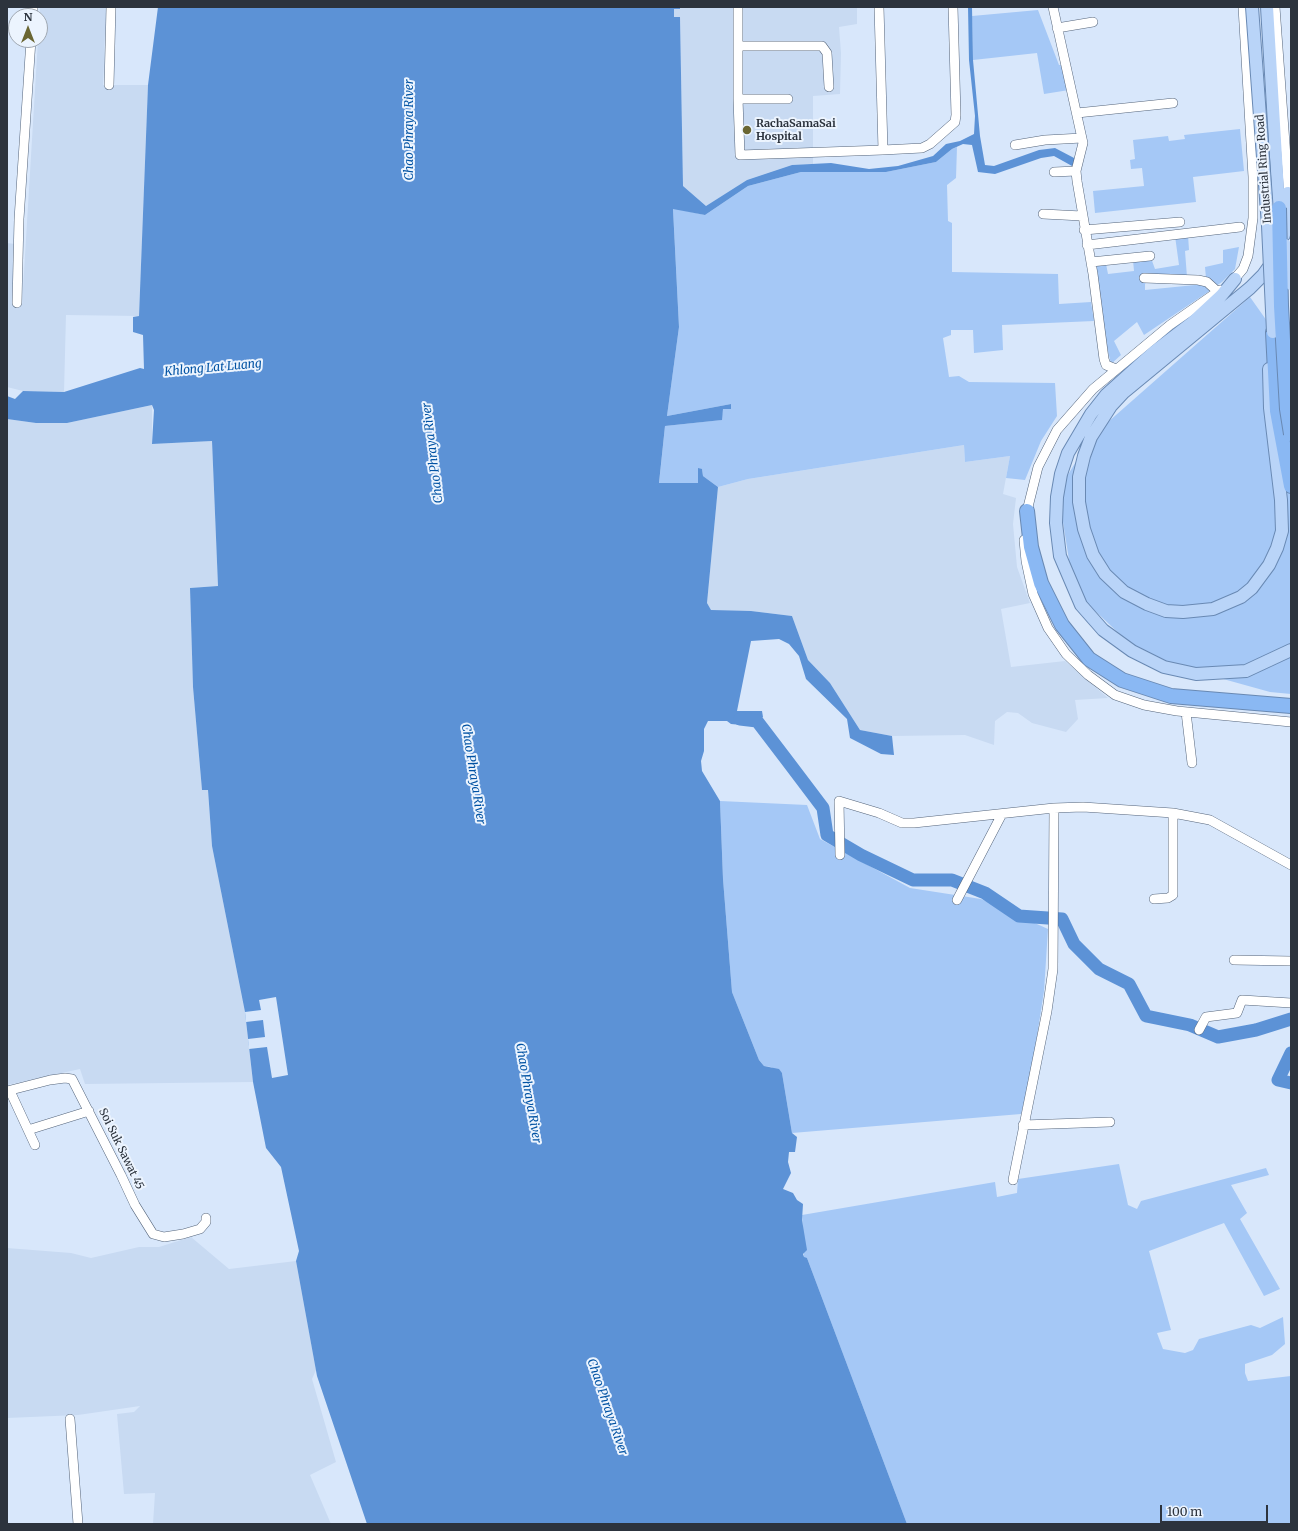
<!DOCTYPE html>
<html>
<head>
<meta charset="utf-8">
<style>
  body { margin:0 }
  #map { position:relative; width:1298px; height:1531px; overflow:hidden; background:#d8e7fb; font-family:Merriweather,serif }
  canvas { display:block }
  .frame { position:absolute; inset:0; border:8px solid #2c333d; pointer-events:none }
  .north { position:absolute; left:8px; top:8px; width:40px; height:40px; box-sizing:border-box; background:#ecf4fe; border:1px solid #9fa7b1; border-radius:50%; rotate:0deg; font-size:11px; font-weight:700; line-height:16px; text-align:center; color:#2c333d }
  .north::after { content:''; display:block; margin:auto; width:14px; height:18px; background:#6a6633; clip-path:polygon(50% 0,100% 100%,50% 72%,0 100%) }
  .scale { position:absolute; left:1160px; top:1505px; width:108px; height:18px; box-sizing:border-box; border:2px solid #2c333d; border-top:0; padding-left:5px; font-size:12px; line-height:14px; white-space:nowrap; color:#2c333d; -webkit-text-stroke:3px #ecf4fe; paint-order:stroke }
</style>
</head>
<body>
<div id="map">
<canvas width="1298" height="1531"></canvas>
<div class="frame"></div>
<div class="north">N</div>
<div class="scale">100 m</div>
</div>
<script>
const g = document.querySelector('canvas').getContext('2d');
g.lineJoin = 'round';
function paint(path, color) { g.fillStyle = color; g.fill(path, 'evenodd'); }
const shape = rows => new Path2D(rows.map(r => 'M' + r).join(''));
function stroke(path, color, width, dash) { g.strokeStyle = color; g.lineWidth = width; g.lineCap = dash ? 'butt' : 'round'; g.setLineDash(dash || []); g.stroke(path); }
function label(font, color, halo, rows, align = 'center') {
  g.font = font + ' Merriweather,serif'; g.lineWidth = 4; g.setLineDash([]); g.textBaseline = 'middle'; g.strokeStyle = halo; g.fillStyle = color; for (const [text, x, y, turn = 0] of rows) {
    g.save(); g.translate(x, y); g.rotate((+turn || 0) * Math.PI / 180); g.textAlign = isNaN(turn) ? turn : align; if (halo) g.strokeText(text, 0, 0); g.fillText(text, 0, 0); g.restore();
  }
}
paint(shape([
  [40,7,106,7,103,85,148,85,139,316,66,315,64,392,23,391,7,387,7,243,15,244,12,304,22,305,38,40,40,40],
  [680,7,857,7,857,24,839,27,841,53,840,94,813,96,813,164,792,165,747,180,706,206,683,186,680,18,674,17,674,9,680,9],
  [152,405,152,444,212,441,218,586,190,588,193,687,202,790,208,790,212,846,245,1012,253,1082,85,1084,80,1069,7,1085,7,419,36,423,67,423],
  [964,445,965,462,1010,456,1003,494,1016,498,1013,524,1017,567,1030,603,1001,609,1011,667,1065,661,1108,698,1075,700,1078,719,1066,732,1032,723,1018,713,1007,712,995,721,994,745,965,735,892,736,860,730,830,683,808,660,792,616,751,611,711,611,707,603,718,487,748,479],
  [191,1237,229,1269,296,1261,316,1370,312,1379,336,1462,310,1475,331,1524,153,1524,155,1493,124,1494,117,1414,134,1412,140,1406,78,1415,7,1418,7,1248,71,1253,91,1258,139,1247,159,1247]
]), '#c8daf2');
paint(shape([
  [1038,10,1059,65,1064,65,1069,90,1044,94,1037,53,973,60,972,16],
  [1240,129,1244,171,1193,177,1196,202,1095,213,1093,191,1144,186,1142,168,1131,169,1130,160,1135,159,1133,140,1168,136,1169,141,1185,139,1184,135],
  [957,147,956,178,947,185,948,221,952,223,952,272,1058,274,1059,304,1091,302,1094,321,1002,325,1003,350,974,353,973,330,951,330,951,335,943,338,949,377,959,376,969,382,1055,383,1057,416,1041,441,1025,480,1006,478,1010,456,965,462,964,445,748,479,718,487,703,476,702,469,698,469,698,483,659,484,665,426,721,420,723,409,731,409,731,404,667,416,679,327,673,208,705,215,748,186,801,172,886,172,936,162,952,149],
  [1188,235,1189,250,1185,251,1187,277,1150,277,1145,284,1145,290,1205,284,1211,290,1144,335,1137,322,1114,341,1121,355,1111,364,1105,338,1095,266,1106,264,1108,274,1134,271,1133,260,1151,258,1155,269,1179,265,1175,236],
  [1239,247,1235,269,1222,282,1216,286,1206,278,1205,267,1223,263,1223,250],
  [1250,297,1291,355,1291,694,1270,692,1144,657,1074,591,1058,491,1091,437],
  [720,801,807,805,820,839,910,888,981,899,1048,929,1044,991,1031,1075,1021,1114,792,1133,782,1073,771,1067,764,1066,759,1060,732,992,723,879],
  [1119,1164,1128,1205,1137,1209,1141,1201,1266,1168,1269,1175,1231,1185,1247,1213,1240,1219,1280,1289,1264,1296,1224,1223,1149,1251,1171,1330,1157,1333,1163,1349,1185,1353,1193,1350,1199,1339,1251,1325,1260,1328,1283,1317,1285,1344,1272,1355,1245,1364,1245,1373,1248,1381,1291,1376,1291,1524,907,1524,807,1258,804,1258,802,1215,995,1182,997,1197,1017,1193,1018,1179]
]), '#a5c8f6');
paint(shape([
  [158,7,680,7,680,9,674,9,674,17,680,17,683,186,706,206,747,180,792,165,831,163,869,169,898,166,933,156,946,144,960,141,974,134,975,116,969,60,968,7,972,7,973,60,980,136,985,165,994,166,1039,150,1055,148,1076,159,1072,166,1054,156,1041,158,995,174,978,172,972,145,963,144,952,149,936,162,886,172,801,172,748,186,705,215,673,209,679,327,667,416,731,404,731,409,723,409,722,420,665,426,659,483,698,483,698,468,702,469,703,476,718,487,707,603,711,610,751,611,792,616,808,660,830,683,860,730,892,736,894,755,881,754,850,738,847,719,806,679,799,656,789,644,779,639,751,641,737,711,762,711,763,717,757,721,749,721,742,725,731,724,727,721,708,721,704,729,704,751,701,761,702,771,720,801,723,879,732,992,759,1060,764,1066,779,1069,782,1073,792,1133,797,1137,795,1152,789,1152,788,1162,791,1173,783,1189,793,1193,797,1200,803,1204,802,1220,807,1250,803,1254,804,1257,807,1258,907,1524,367,1524,317,1376,296,1261,299,1251,281,1167,266,1148,253,1082,245,1012,212,846,208,790,202,790,193,687,190,588,218,586,212,441,152,444,154,410,152,405,67,423,36,423,7,419,7,396,15,399,23,391,64,392,140,368,144,369,143,335,133,332,133,317,139,316,148,85]
]), '#5c92d6');
paint(shape([
  [276,997,288,1075,272,1078,267,1047,249,1049,248,1039,265,1037,263,1020,246,1022,245,1012,261,1010,259,1000]
]), '#d8e7fb');
stroke(shape([
  [740,719,757,721,789,763,823,808,827,835,861,855,913,880,952,880,985,893,1019,916,1062,919,1074,944,1099,969,1129,984,1146,1016,1190,1025,1218,1037,1256,1030,1291,1019],
  [1291,1053,1278,1080,1291,1083]
]), '#5c92d6', 13);
const minor = shape([
  [738,7,738,99,740,155,883,150,922,148,930,144,955,122,956,115,953,7],
  [879,7,883,150],
  [1053,7,1083,143,1076,171,1077,181,1093,274,1104,359,1106,365,1116,369],
  [1275,7,1289,198],
  [33,16,33,7],
  [1057,28,1093,22],
  [738,46,822,46,827,53,829,87],
  [109,85,111,7],
  [738,99,788,99],
  [1077,113,1173,103],
  [1015,145,1045,140,1082,138],
  [1054,172,1076,171],
  [1043,214,1082,216],
  [1084,230,1180,222],
  [1087,245,1240,227],
  [1091,262,1150,256],
  [1144,278,1198,280,1207,282,1218,292],
  [1231,283,1243,269,1248,256,1253,218,1253,177,1243,7],
  [17,303,19,219,31,40],
  [1026,515,1038,467,1057,430,1093,389,1170,325,1220,290],
  [1024,540,1026,561,1033,594,1048,628,1066,654,1088,675,1115,695,1144,705,1177,711,1291,722],
  [1186,712,1192,763],
  [840,855,839,801,879,813,902,823,914,823,1054,808,1083,807,1173,813,1210,820,1291,865],
  [1154,899,1168,898,1173,895,1173,813],
  [957,900,1002,814],
  [1234,960,1291,961],
  [1199,1030,1206,1017,1237,1013,1242,1000,1291,1003],
  [7,1091,50,1080,65,1078,72,1079,121,1175,135,1205,153,1234,164,1237,183,1234,200,1229,206,1222,206,1218],
  [10,1091,35,1145],
  [1023,1125,1110,1122],
  [28,1130,89,1111],
  [1013,1180,1047,1011,1053,969,1054,808],
  [70,1419,78,1524]
]);
const major = shape([
  [1267,7,1279,208],
  [1284,235,1288,193],
  [1235,279,1221,296,1193,322,1155,351,1106,395,1091,414,1068,453,1061,474,1057,497,1056,523,1060,556,1081,605,1103,630,1132,651,1164,667,1196,674,1246,671,1291,650],
  [1269,369,1270,408,1281,500,1282,531,1277,548,1269,565,1252,588,1241,597,1213,609,1183,612,1166,611,1147,604,1124,592,1105,574,1093,555,1084,529,1079,502,1079,477,1084,456,1091,437,1111,406,1124,392,1250,288,1263,275,1273,261]
]);
const highway = shape([
  [1273,332,1277,411,1291,486],
  [1027,511,1031,547,1041,583,1062,625,1089,659,1122,680,1171,696,1291,706]
]);
stroke(minor, '#55657b', 10);
stroke(major, '#6989b3', 14);
stroke(highway, '#6989b3', 16);
stroke(minor, '#fff', 9);
stroke(major, '#b9d4f8', 12);
stroke(highway, '#8ab8f3', 14);
const majorBridge = shape([
  [1252,7,1268,226,1273,332],
  [1285,245,1291,284]
]);
const highwayBridge = shape([
  [1279,208,1281,306,1287,409,1291,434]
]);
stroke(majorBridge, '#6989b3', 14, []);
stroke(highwayBridge, '#6989b3', 16, []);
stroke(majorBridge, '#b9d4f8', 12);
stroke(highwayBridge, '#8ab8f3', 14);
for (const [x, y, r, color] of [
  [747,130,5,"#6a6633"]
]) { const dot = new Path2D(); dot.arc(x, y, r, 0, 2 * Math.PI); g.fillStyle = color; g.fill(dot); stroke(dot, '#ecf4fe', 1.5); }
label('bold 11px', '#2c333d', '#ecf4fe', [
  ["RachaSamaSai",756,124],
  ["Hospital",756,137]
], 'left');
label('11px', '#2c333d', '#ecf4fe', [
  ["Industrial Ring Road",1264,169,-94],
  ["Soi Suk Sawat 45",121,1149,64]
]);
label('italic 12px', '#0152a3', '#ecf4fe', [
  ["Chao Phraya River",410,130,-90],
  ["Khlong Lat Luang",213,368,-5],
  ["Chao Phraya River",433,453,-97],
  ["Chao Phraya River",473,774,81],
  ["Chao Phraya River",528,1093,80],
  ["Chao Phraya River",607,1407,71]
]);
</script>
</body>
</html>
